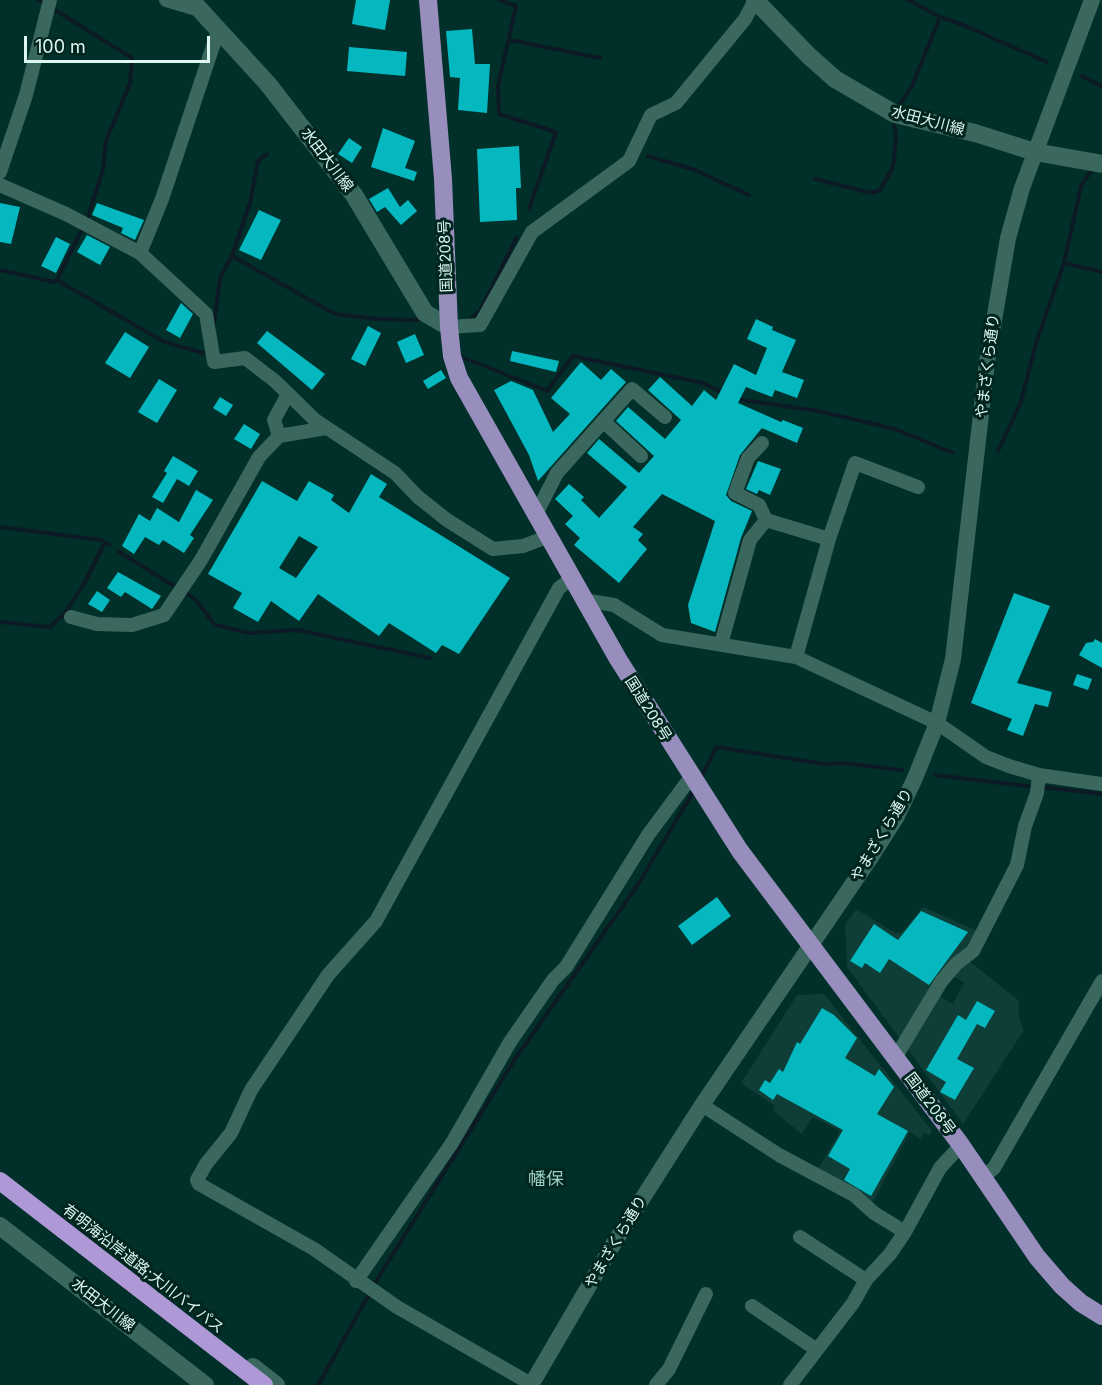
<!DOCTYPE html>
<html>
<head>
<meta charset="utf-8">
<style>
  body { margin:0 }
  #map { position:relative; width:1102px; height:1385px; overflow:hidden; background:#003029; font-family:Inter,sans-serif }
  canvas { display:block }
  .scale { position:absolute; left:24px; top:36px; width:186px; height:27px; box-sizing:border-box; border:3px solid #def6f0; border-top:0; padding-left:8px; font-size:18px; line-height:21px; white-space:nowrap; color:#def6f0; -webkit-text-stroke:4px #01251f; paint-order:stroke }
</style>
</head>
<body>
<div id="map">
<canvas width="1102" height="1385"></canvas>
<div class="scale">100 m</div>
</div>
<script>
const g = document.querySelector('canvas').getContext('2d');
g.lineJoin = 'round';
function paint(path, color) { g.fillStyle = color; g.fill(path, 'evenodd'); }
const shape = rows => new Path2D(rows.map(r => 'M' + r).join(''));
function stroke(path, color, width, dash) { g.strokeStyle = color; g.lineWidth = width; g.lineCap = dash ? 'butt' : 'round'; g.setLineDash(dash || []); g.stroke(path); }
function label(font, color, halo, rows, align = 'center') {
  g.font = font + ' Inter,"Noto Sans JP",sans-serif'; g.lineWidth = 6; g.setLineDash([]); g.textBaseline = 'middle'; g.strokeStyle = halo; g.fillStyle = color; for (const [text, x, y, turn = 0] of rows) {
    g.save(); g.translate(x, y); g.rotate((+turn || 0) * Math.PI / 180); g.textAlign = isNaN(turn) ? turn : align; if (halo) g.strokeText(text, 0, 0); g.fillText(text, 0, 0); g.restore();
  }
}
paint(shape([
  [923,907,980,932,932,992,953,1004,964,983,950,974,969,961,1018,1000,1020,1021,1024,1030,963,1124,847,967,845,925,856,909,895,933,902,932],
  [824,994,932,1131,929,1136,924,1133,920,1139,910,1132,871,1205,817,1171,840,1131,813,1117,802,1134,773,1111,775,1106,741,1083,797,995]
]), '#0f3d37');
stroke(shape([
  [38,0,41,1],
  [499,0,516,6,498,86,499,114,556,132,529,209],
  [908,0,940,17,961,24,1047,62],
  [510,40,600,58],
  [1082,76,1102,86],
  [897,109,912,86,940,17],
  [648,156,695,170,749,195],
  [815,179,871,193,880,190,892,169,894,160,896,135,893,118],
  [232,256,335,314,376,319,419,320],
  [1064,263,1102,272],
  [0,270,55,282,57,280,88,217,103,169,106,141,130,83,132,58,55,10],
  [57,280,164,342,207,354],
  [471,318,480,311,517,237],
  [214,325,220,278,232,256,250,203,258,161,267,154],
  [462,357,547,391,573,356,703,383,723,393],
  [736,399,818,411,895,429,953,453],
  [998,451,1021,402,1036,343,1064,263,1081,186,1091,171],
  [0,527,101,540,110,545],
  [119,552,195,599,215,625,250,633,297,630,430,658],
  [0,622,50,627,65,613,84,584,105,542],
  [935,775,1034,787],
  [700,780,716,747,825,764,843,763,902,770],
  [1041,787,1102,794],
  [373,1286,515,1059,637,886,695,789],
  [318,1385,370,1293]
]), '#0b1a25', 4);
paint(shape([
  [356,0,390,0,385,30,352,24],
  [472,29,475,64,490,64,487,113,458,110,460,78,450,77,446,31],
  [349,47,407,52,405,76,347,71],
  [383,128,415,141,405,168,417,172,414,181,371,167],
  [349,138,362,147,352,163,338,154],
  [519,146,521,188,516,188,517,220,480,222,477,149],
  [388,188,400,207,408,200,417,211,401,225,385,207,377,212,369,199],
  [0,203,20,207,11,244,0,242],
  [97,203,144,220,135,240,121,233,123,228,92,215],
  [259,210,281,220,261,260,239,250],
  [87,235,110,247,100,265,77,252],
  [56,237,70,244,56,273,41,266],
  [181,303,193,314,180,338,166,330],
  [756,319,773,327,772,330,796,340,782,372,804,380,797,398,775,390,772,397,746,387,738,403,781,422,783,420,803,428,797,443,762,428,740,455,726,495,731,501,752,511,741,538,715,632,691,623,688,605,715,521,662,494,633,527,643,534,638,540,647,549,619,583,574,545,580,538,565,524,573,516,555,499,569,484,584,497,581,500,599,518,627,487,587,453,599,439,639,473,654,456,616,421,628,407,665,439,681,420,648,390,660,377,692,406,704,390,716,400,734,364,756,375,767,348,747,339],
  [368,326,381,333,365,366,351,359],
  [267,331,325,374,312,390,257,343],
  [125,332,149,347,130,378,105,363],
  [415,334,424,355,406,363,397,342],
  [512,351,559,361,556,372,510,361],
  [581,362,601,380,611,369,626,382,538,481,529,455,494,390,511,381,533,390,553,432,570,414,551,398],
  [441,370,446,378,428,389,423,381],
  [159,379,177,390,157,423,138,412],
  [220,397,233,405,226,416,213,408],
  [244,424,260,434,251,449,234,439],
  [173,456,198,471,189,486,177,479,163,503,152,497,167,473,164,471],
  [758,461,781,469,770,495,759,490,757,494,746,489],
  [371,474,387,484,379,497,510,578,459,654,442,645,436,653,389,623,379,636,318,594,299,621,271,601,258,622,233,608,242,593,208,574,262,481,297,501,309,481,334,495,331,500,349,513],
  [299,536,318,547,296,578,279,568],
  [196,490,213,500,190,535,194,538,184,553,163,540,159,545,145,537,134,554,122,546,139,514,150,521,157,508,179,522],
  [118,572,161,596,152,609,125,592,121,597,107,588],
  [97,591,110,600,102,612,88,604],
  [1014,593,1050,606,1017,683,1052,692,1048,707,1035,704,1023,736,1007,730,1012,719,971,703],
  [1095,639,1102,643,1102,668,1079,655,1086,643,1093,642],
  [1077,674,1092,679,1088,690,1073,685],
  [717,897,731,916,692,945,678,926],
  [921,911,968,932,929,985,889,959,880,973,865,963,862,968,850,961,874,924,898,940],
  [977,1001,995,1011,985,1028,977,1024,957,1059,974,1068,955,1100,940,1092,946,1082,926,1070,958,1015,966,1020],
  [822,1008,834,1015,857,1038,845,1058,875,1076,879,1069,894,1087,877,1114,908,1131,871,1196,844,1180,850,1169,828,1156,843,1130,777,1094,773,1100,759,1090,765,1080,770,1083,779,1069,783,1072,797,1042,800,1044]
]), '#05b8c0');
stroke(shape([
  [166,0,200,10],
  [0,172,26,95,50,0],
  [0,185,66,214,140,253,206,314,214,362,245,358,275,381,315,420,395,473,418,497,447,520,493,549,523,546,547,537],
  [140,253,162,199,218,31],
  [449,327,480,325,532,232,629,161,651,115,676,103,745,19,755,0],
  [603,421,641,456],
  [279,436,274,420,288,394],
  [762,443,748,458,735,493,759,505,766,520,829,539],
  [535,516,557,473,632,389,665,417],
  [583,600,614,605,662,635,796,657,937,723,986,757,1009,766,1039,775,1102,784],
  [71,617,97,624,132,625,164,615,201,560,259,457,279,436,326,428],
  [721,644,750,540,766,520],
  [796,657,829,539,855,463,918,487],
  [895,1058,941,982,956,964,973,951,1017,865,1025,826,1037,793,1039,775],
  [702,1105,779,1155,854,1195,874,1213,905,1232],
  [983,1177,994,1168,1102,981],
  [800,1237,866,1280],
  [356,1281,452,1143,510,1042,553,980,566,967,648,835,691,777],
  [752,1306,817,1350],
  [533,1385,397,1307,314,1249,199,1184,197,1180,206,1164,231,1133,251,1090,328,975,376,921,559,588,571,579],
  [656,1385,669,1369,706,1294],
  [790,1385,853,1303,866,1280,890,1254,905,1232,940,1168,961,1145]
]), '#3a675e', 14);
stroke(shape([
  [531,1385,614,1243,702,1105,871,857,896,818,915,778,937,723,953,659,987,362,1008,238,1022,188,1092,0]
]), '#3a675e', 16);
stroke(shape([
  [191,0,268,84,354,195,425,313,449,327],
  [755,0,808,55,835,79,895,114,975,133,1035,152,1102,164],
  [0,1226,205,1385],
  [253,1367,276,1385]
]), '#3a675e', 18);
stroke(shape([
  [428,0,443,179,449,327,452,356,459,378,618,659,740,851,961,1145,1037,1257,1062,1286,1081,1303,1102,1316]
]), '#988ebe', 18);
stroke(shape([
  [0,1181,264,1385]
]), '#af98d6', 18);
label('15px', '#def6f0', '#01251f', [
  ["水田大川線",928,121,15],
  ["水田大川線",327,160,53],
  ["国道208号",446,256,-92],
  ["やまざくら通り",988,366,-83],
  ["国道208号",648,709,58],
  ["やまざくら通り",882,835,-59],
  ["国道208号",930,1104,53],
  ["やまざくら通り",616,1242,-59],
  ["有明海沿岸道路;大川バイパス",143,1269,38],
  ["水田大川線",103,1305,38]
]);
label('18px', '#9dcdc3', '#01251f', [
  ["幡保",546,1180]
]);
</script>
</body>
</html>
